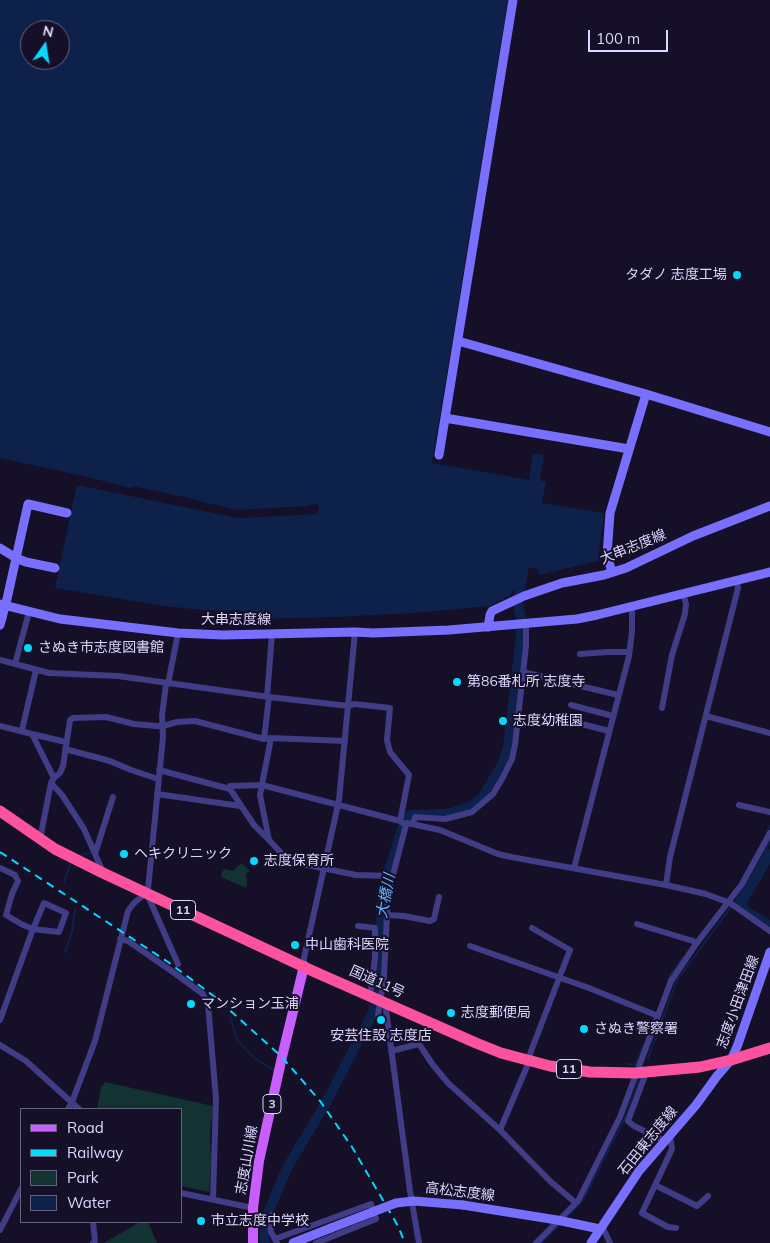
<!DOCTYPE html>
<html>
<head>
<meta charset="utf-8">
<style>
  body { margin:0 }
  #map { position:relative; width:770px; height:1243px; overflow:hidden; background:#151028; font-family:Mulish,sans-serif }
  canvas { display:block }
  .legend { position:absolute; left:20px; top:1108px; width:162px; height:115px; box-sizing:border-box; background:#151028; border:1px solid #65607e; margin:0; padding:6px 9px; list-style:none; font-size:15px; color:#ddd7ff }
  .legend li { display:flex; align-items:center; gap:10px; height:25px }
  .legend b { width:25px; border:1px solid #65607e }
  .north { position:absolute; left:20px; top:20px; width:50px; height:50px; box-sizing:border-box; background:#151028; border:1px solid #65607e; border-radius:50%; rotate:13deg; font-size:14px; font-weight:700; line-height:20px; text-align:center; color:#ddd7ff }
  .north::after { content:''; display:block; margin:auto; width:18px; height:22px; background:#05dafd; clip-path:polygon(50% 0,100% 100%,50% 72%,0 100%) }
  .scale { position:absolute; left:588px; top:30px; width:80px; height:22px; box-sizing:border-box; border:2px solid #ddd7ff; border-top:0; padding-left:6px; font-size:15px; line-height:18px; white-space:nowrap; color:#ddd7ff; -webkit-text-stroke:4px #151028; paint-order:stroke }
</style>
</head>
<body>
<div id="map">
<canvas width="770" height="1243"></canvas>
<ul class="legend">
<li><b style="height:6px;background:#c85ffd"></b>Road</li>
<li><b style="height:6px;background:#05dafd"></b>Railway</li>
<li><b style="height:14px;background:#133232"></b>Park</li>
<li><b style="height:14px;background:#0d214a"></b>Water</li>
</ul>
<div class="north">N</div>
<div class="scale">100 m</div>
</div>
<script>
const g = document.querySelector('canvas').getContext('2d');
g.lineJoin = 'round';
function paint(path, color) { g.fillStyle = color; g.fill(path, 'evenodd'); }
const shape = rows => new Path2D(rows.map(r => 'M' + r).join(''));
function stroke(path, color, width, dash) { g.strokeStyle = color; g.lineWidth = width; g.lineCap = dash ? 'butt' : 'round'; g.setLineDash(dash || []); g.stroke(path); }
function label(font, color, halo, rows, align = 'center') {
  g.font = font + ' Mulish,"Noto Sans JP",sans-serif'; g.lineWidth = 4; g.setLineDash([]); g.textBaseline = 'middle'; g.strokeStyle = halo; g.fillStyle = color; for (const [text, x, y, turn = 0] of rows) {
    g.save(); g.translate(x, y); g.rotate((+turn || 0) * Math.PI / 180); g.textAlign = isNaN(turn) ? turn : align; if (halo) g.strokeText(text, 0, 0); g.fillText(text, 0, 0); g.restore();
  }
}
paint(shape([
  [241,863,250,871,246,874,247,883,246,888,221,877,222,872,225,869,233,871],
  [105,1082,213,1106,210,1137,211,1162,209,1192,181,1186,181,1109,97,1109,101,1088],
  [140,1222,148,1222,157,1243,104,1243]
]), '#133232');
paint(shape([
  [0,0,508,0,432,463,529,480,533,453,544,455,540,480,546,482,542,503,604,513,599,553,601,560,540,575,538,569,529,567,524,593,515,597,514,590,513,590,511,595,490,606,414,613,337,617,256,619,250,611,202,610,164,606,55,588,79,475,0,458],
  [30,30,60,30,60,60,30,60]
]), '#0d214a');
paint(shape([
  [79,475,131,488,132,486,198,500,198,501,237,510,308,506,312,504,318,505,319,508,316,514,238,518,77,485]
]), '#151028');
stroke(shape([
  [766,833,770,826],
  [81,855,91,853],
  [64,882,70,865],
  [65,952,72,932,75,910],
  [668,980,670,975,683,957],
  [230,1016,237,1040,253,1057,275,1071],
  [648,1058,677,980,734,903,753,874,770,842],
  [627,1064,635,1065,651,1027],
  [566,1218,583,1200,625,1118,640,1078],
  [541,1243,561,1223]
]), '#0d214a', 2);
stroke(shape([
  [770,854,740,905,747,912,770,926],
  [265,1243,264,1237,268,1213,287,1168,327,1101,373,1012,376,994,383,896,386,880,406,817,409,815,449,814,471,806,482,798,502,765,508,747,520,644,522,622,518,604,520,594]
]), '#0d214a', 10);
stroke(shape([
  [580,654,608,652,629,652],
  [0,660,49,673,118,676,269,697,349,706,354,704,390,708,387,740,390,752,409,775,400,821],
  [15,664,29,612],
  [523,672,618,695],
  [168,684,178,633],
  [267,697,272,634],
  [571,705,613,716],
  [662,708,672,655,685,614,686,604,683,593],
  [706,716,770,733],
  [574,722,609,731],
  [0,726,32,734,54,778],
  [22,730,36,670],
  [32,734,66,742],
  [271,738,345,741],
  [264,739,269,697],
  [65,749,110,761,131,770,158,779],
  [159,770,230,789,230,786,262,785,400,821,406,825,407,823,440,830,498,854,511,857,666,885,706,894,730,903,770,931],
  [51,783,62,795,84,829,103,872],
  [230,789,254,825,269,840],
  [157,794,240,806],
  [739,805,770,812],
  [413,824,415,817,445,819,472,812,493,794,502,779,512,759,515,745,526,646,526,623],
  [40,839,51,783,54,778,60,773,63,766,70,720,73,718,106,717,134,724,156,726,163,726,177,722,195,721,264,739,271,738,260,795,269,840,284,856,298,863,356,875,392,876],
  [95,854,113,797],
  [0,868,15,875,18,881,12,894,6,915,23,925,33,929,59,932,66,913,44,903,33,929,0,1020],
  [574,868,629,656,632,631,632,607],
  [666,885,670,857,738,588,737,580],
  [147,894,178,964],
  [387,915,404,916,430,921,434,919,439,897],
  [637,924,693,941,696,944],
  [358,926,375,928,375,958,370,996],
  [120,939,128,941,173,972,203,994,208,1004,216,1099,213,1199],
  [470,946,589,988,658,1016],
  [304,966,304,958,339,800,355,632],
  [385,1002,410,1191,419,1243],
  [378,1015,384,977,388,894,406,825],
  [0,1045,26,1061,79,1109],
  [391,1051,419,1044,433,1065,448,1083,500,1130,551,1182,576,1203],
  [646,1073,628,1121,634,1126,665,1141],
  [68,1109,72,1102,95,1041,128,911,134,903,146,893,148,889,163,737,162,716,166,684],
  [500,1130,528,1064,531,1051,570,950,532,928],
  [670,1135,672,1149,642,1213,668,1227,676,1228],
  [655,1185,697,1206,708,1196],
  [181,1193,253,1208],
  [273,1214,270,1224,271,1232,277,1243],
  [93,1222,95,1241,93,1243],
  [602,1226,610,1243],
  [0,1230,21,1189],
  [275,1239,371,1204,376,1219,316,1243],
  [536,1243,578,1201,620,1117,671,981,696,944,742,884,770,833]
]), '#413c86', 6);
stroke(shape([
  [458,341,646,394,770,432],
  [445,418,629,449],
  [439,455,513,0],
  [0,548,16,558,26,562,55,568],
  [612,572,607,555,610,513,646,394],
  [0,604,60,619,178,633,223,635,355,632,373,633,449,630,577,619,597,615,770,572],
  [0,625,7,599,28,504,67,513],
  [488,627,490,615,492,611,524,596,562,583,604,575,626,568,693,536,770,506],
  [463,1205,557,1220,600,1229],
  [293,1243,331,1228],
  [591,1243,639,1171,696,1105,717,1076,731,1060,737,1047,770,952]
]), '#786ffe', 9);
stroke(shape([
  [253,1243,253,1208,259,1161,282,1057,304,966]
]), '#c85ffd', 10);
stroke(shape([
  [0,811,55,849,103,873,315,972,476,1043,501,1053,550,1066,590,1072,636,1073,700,1067,731,1060,770,1048]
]), '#fd539e', 11);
stroke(shape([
  [0,852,168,962,215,997,282,1057,320,1101,352,1147,398,1226,405,1243]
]), '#05dafd', 2, [8, 6]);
stroke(shape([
  [331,1228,396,1203,414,1201,463,1205]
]), '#786ffe', 9);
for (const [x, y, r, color] of [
  [737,275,5,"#05dafd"],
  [28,648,5,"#05dafd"],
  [457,682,5,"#05dafd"],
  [503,721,5,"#05dafd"],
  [124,854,5,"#05dafd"],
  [254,861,5,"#05dafd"],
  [295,945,5,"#05dafd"],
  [191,1004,5,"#05dafd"],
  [451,1013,5,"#05dafd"],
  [381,1020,5,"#05dafd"],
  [584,1029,5,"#05dafd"],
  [201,1221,5,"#05dafd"]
]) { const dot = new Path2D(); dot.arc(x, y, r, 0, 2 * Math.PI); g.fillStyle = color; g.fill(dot); stroke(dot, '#151028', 2); }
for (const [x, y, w] of [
  [183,910,25],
  [569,1069,25],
  [272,1104,18]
]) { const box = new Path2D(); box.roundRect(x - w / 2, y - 9.5, w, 19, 4); g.fillStyle = '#151028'; g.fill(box); stroke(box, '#ddd7ff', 1); }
label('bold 12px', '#ddd7ff', null, [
  ["11",183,910],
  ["11",569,1069],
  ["3",272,1104]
]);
label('14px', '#ddd7ff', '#151028', [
  ["タダノ 志度工場",727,275,"right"],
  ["さぬき市志度図書館",38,648],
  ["第86番札所 志度寺",467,682],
  ["志度幼稚園",513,721],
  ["ヘキクリニック",134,854],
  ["志度保育所",264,861],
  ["中山歯科医院",305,945],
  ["マンション玉浦",201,1004],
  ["志度郵便局",461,1013],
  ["さぬき警察署",594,1029],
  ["安芸住設 志度店",381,1036,"center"],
  ["市立志度中学校",211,1221]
], 'left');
label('14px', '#ddd7ff', '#151028', [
  ["大串志度線",633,547,-22],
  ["大串志度線",236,620],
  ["国道11号",377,982,24],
  ["志度小田津田線",738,1002,-70],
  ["石田東志度線",648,1141,-51],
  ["志度山川線",247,1160,-80],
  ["高松志度線",460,1192,7]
]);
label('italic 15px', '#66b2fe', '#151028', [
  ["大橋川",386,896,-79]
]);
</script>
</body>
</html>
